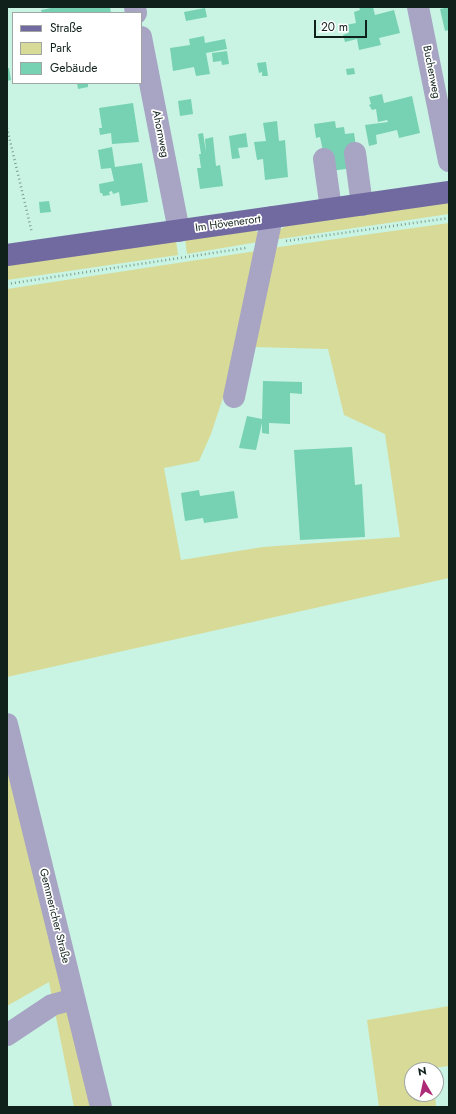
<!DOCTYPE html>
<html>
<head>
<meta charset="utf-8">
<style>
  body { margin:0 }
  #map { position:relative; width:456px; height:1114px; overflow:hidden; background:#c9f4e3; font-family:Jost,sans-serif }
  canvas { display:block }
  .frame { position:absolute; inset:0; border:8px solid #10211b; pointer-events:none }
  .legend { position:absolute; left:12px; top:12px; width:130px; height:72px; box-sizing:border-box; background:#fff; border:1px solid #9fa6a4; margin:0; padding:5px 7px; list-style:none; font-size:12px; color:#10211b }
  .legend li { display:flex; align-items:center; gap:8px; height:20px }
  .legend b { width:20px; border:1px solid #9fa6a4 }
  .north { position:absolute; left:404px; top:1062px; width:40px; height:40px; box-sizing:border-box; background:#fff; border:1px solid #9fa6a4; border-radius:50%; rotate:351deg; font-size:11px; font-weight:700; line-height:16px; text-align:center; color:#10211b }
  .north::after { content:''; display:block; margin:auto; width:14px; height:18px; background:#ac2a76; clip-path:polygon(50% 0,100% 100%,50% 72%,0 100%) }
  .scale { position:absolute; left:314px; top:20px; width:53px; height:18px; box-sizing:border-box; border:2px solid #10211b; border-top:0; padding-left:5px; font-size:12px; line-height:14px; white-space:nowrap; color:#10211b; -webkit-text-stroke:3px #fff; paint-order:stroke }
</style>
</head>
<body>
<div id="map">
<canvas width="456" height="1114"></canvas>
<div class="frame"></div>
<ul class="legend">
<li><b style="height:5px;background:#716aa1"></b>Straße</li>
<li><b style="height:11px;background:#d8da98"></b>Park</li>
<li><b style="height:11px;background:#76d2b2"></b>Gebäude</li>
</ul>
<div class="north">N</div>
<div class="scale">20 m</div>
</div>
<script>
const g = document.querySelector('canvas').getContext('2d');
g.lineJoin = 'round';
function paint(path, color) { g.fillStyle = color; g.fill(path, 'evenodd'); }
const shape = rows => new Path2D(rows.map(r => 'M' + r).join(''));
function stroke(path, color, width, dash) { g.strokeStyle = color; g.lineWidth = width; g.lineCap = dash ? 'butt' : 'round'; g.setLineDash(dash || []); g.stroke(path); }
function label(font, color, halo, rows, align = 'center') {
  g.font = font + ' Jost,sans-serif'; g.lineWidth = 3.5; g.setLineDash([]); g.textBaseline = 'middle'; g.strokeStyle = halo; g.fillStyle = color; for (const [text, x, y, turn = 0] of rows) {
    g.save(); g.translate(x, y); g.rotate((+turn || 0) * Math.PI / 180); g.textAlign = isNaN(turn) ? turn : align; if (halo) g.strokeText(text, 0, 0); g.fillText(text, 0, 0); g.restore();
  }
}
paint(shape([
  [449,201,449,214,273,240,276,232,289,224],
  [449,223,449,578,7,677,7,289,263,250,240,346,211,434,199,461,164,468,181,560,263,547,400,537,385,434,344,415,328,349,253,347,272,248],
  [254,230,261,234,264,241,187,254,185,239],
  [176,240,178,255,7,280,7,264],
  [7,749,67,993,52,998,49,982,7,1006],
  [449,1006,449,1066,433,1068,433,1070,412,1070,412,1094,435,1094,436,1107,379,1107,367,1020],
  [67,1010,95,1107,74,1107,55,1012]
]), '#d8da98');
paint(shape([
  [56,7,110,7,111,13,42,13,41,10],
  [359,7,373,7,375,15,394,10,400,33,379,38,381,45,359,50,357,39,345,42,343,35,348,33,346,25,356,23,354,12,360,10],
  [449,7,449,30,445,31,440,9],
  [205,8,207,17,186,21,184,12],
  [204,36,205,43,225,39,227,49,206,53,210,74,196,76,194,67,173,71,170,48,190,45,189,39],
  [227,51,229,64,222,65,220,55,221,61,213,62,212,53],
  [266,62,268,76,262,76,262,72,259,73,257,63],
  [7,68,9,68,11,80,7,81],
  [354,68,355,74,347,75,346,69],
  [77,83,88,83,88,87,78,89],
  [382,94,384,103,412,96,420,133,399,138,397,130,376,135,377,144,369,146,365,125,388,122,387,120,378,122,376,109,372,110,369,105,371,104,369,97],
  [191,99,193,114,180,116,178,101],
  [133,103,139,142,112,144,111,133,100,135,99,128,102,128,99,108],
  [277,121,279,141,285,140,288,177,265,180,263,159,257,160,254,142,266,141,263,123],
  [335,121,336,128,344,127,345,134,354,133,356,146,353,168,330,171,323,151,320,137,316,138,314,124],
  [203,133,206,152,205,139,213,137,216,166,220,165,223,186,200,189,197,168,201,168,199,154,201,154,198,134],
  [246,133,248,147,238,148,240,158,232,159,229,136],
  [112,147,115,167,142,163,148,202,121,206,119,192,113,194,112,191,109,192,110,195,103,196,102,193,100,193,99,184,114,181,111,168,101,169,98,150],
  [49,201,51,212,40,213,39,202],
  [263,381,302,382,302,394,290,393,290,424,269,423,269,434,262,433,262,423,256,450,239,448,247,416,262,419],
  [352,447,355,485,362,484,365,537,300,540,294,450],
  [199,490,200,496,234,491,238,518,204,523,203,518,185,521,181,493]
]), '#76d2b2');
stroke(shape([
  [7,128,32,233],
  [286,241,449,218],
  [7,284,246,248]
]), '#7d9d91', 2.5, [1, 3]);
stroke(shape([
  [135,7,136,13],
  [418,7,449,161],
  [141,37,179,231],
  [355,153,362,205],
  [324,159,331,209],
  [234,397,272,217],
  [7,724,101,1107],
  [7,1035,52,1005,74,999]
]), '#a7a4c4', 22);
stroke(shape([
  [7,255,449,192]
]), '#716aa1', 22);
label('11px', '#10211b', '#fff', [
  ["Buchenweg",431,72,79],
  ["Ahornweg",160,134,79],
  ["Im Hövenerort",228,224,-8],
  ["Gemmericher Straße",54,916,76]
]);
</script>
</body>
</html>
